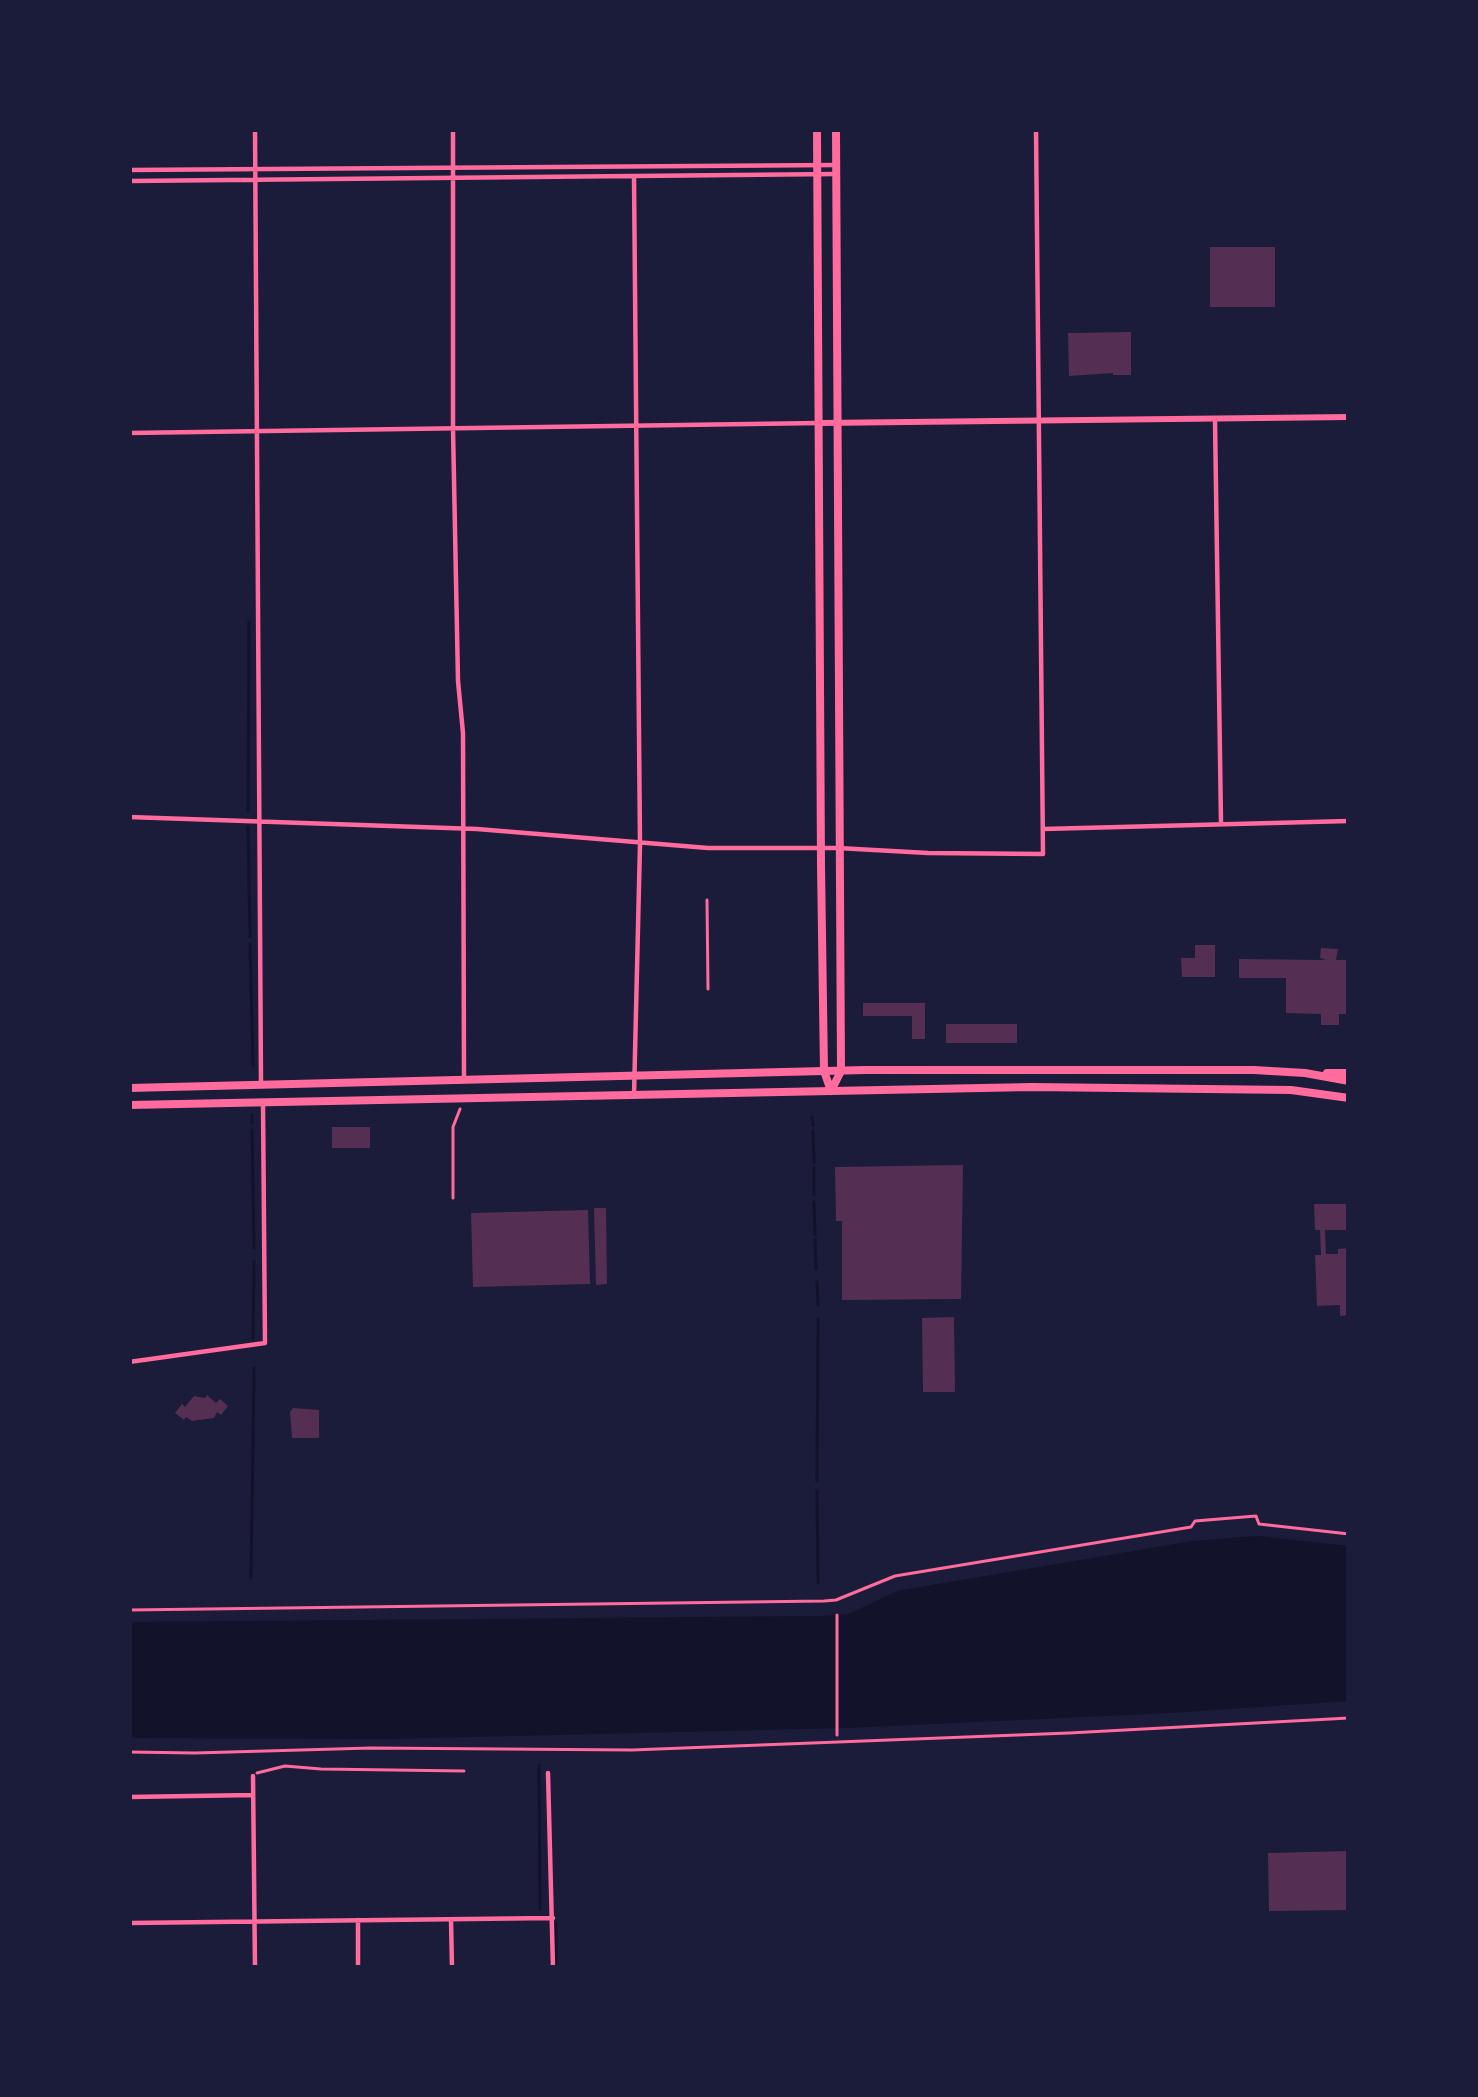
<!DOCTYPE html>
<html>
<head>
<meta charset="utf-8">
<style>
  body { margin:0 }
  #map { position:relative; width:1478px; height:2097px; overflow:hidden; background:#1b1b3a; font-family:"Fira Sans Condensed",sans-serif }
  canvas { display:block }
  .frame { position:absolute; inset:0; border:132px solid #1b1b3a; pointer-events:none }
</style>
</head>
<body>
<div id="map">
<canvas width="1478" height="2097"></canvas>
<div class="frame"></div>
</div>
<script>
const g = document.querySelector('canvas').getContext('2d');
g.lineJoin = 'round';
function paint(path, color) { g.fillStyle = color; g.fill(path, 'evenodd'); }
const shape = rows => new Path2D(rows.map(r => 'M' + r).join(''));
function stroke(path, color, width, dash) { g.strokeStyle = color; g.lineWidth = width; g.lineCap = dash ? 'butt' : 'round'; g.setLineDash(dash || []); g.stroke(path); }
paint(shape([
  [1258,1536,1349,1546,1349,1701,1170,1713,846,1728,388,1739,129,1738,129,1622,819,1616,849,1614,897,1591,1192,1541]
]), '#12122b');
stroke(shape([
  [248,811,249,622],
  [248,827,250,937],
  [250,944,253,1066],
  [252,1115,252,1123],
  [812,1117,813,1125],
  [252,1130,254,1248],
  [813,1131,814,1163],
  [814,1168,814,1195],
  [814,1202,815,1235],
  [815,1240,816,1269],
  [817,1282,818,1305],
  [253,1338,254,1261],
  [817,1481,818,1319],
  [817,1491,818,1583],
  [251,1578,254,1368],
  [539,1765,540,1909],
  [556,1923,556,1968]
]), '#12122b', 3);
paint(shape([
  [1210,247,1275,247,1275,307,1210,307],
  [1131,332,1131,375,1113,375,1113,373,1069,376,1068,333],
  [1195,945,1215,945,1215,977,1182,977,1181,958,1195,958],
  [1321,948,1338,949,1336,960,1349,960,1349,1014,1339,1014,1339,1025,1321,1025,1321,1014,1286,1013,1286,978,1239,978,1239,959,1326,960,1320,958],
  [863,1003,925,1003,925,1039,912,1039,912,1016,863,1016],
  [946,1024,1017,1024,1017,1043,946,1043],
  [332,1127,370,1127,370,1148,332,1148],
  [963,1165,961,1299,842,1300,842,1221,836,1221,835,1167],
  [1314,1204,1349,1204,1349,1230,1325,1230,1326,1254,1338,1254,1338,1249,1349,1248,1349,1315,1340,1316,1340,1305,1317,1306,1315,1255,1321,1255,1320,1230,1315,1230],
  [594,1208,606,1208,607,1284,596,1285],
  [588,1210,590,1284,473,1287,471,1213],
  [954,1317,955,1392,923,1392,922,1318],
  [207,1395,216,1403,220,1399,228,1406,221,1415,217,1412,214,1418,192,1421,186,1417,184,1420,175,1413,182,1404,185,1407,194,1396,205,1398],
  [293,1408,319,1410,319,1438,292,1438,290,1412],
  [1349,1851,1349,1910,1269,1911,1268,1853]
]), '#542f53');
stroke(shape([
  [257,1773,285,1766,321,1769,464,1771]
]), '#ff6b9d', 3);
stroke(shape([
  [707,900,708,989],
  [453,1198,453,1127,460,1109]
]), '#ff6b9d', 3);
stroke(shape([
  [129,1610,824,1601,836,1600,895,1576,1191,1527,1195,1521,1256,1516,1259,1524,1349,1534],
  [837,1615,837,1735],
  [129,1752,195,1753,371,1748,632,1750,1069,1733,1349,1718]
]), '#ff6b9d', 3);
stroke(shape([
  [255,129,261,1083],
  [453,129,453,429,458,681,463,733,464,1077],
  [129,170,836,165],
  [634,177,640,844,634,1095],
  [129,181,836,174],
  [1215,421,1221,823],
  [129,433,819,423],
  [129,817,477,829,708,848,838,848,928,853,1043,854,1036,129],
  [1043,829,1349,821],
  [129,1362,265,1343,263,1103],
  [548,1773,553,1968],
  [253,1776,255,1968],
  [129,1797,253,1795],
  [451,1920,452,1968],
  [129,1923,553,1918],
  [358,1968,358,1920]
]), '#ff6b9d', 4.5);
stroke(shape([
  [820,423,1349,417]
]), '#ff6b9d', 6);
stroke(shape([
  [817,129,821,865,824,1071,831,1091],
  [831,1091,841,1071,836,129]
]), '#ff6b9d', 8);
stroke(shape([
  [1327,1073,1349,1073],
  [129,1088,865,1070,1254,1070,1305,1073,1349,1081],
  [129,1105,1032,1087,1291,1090,1349,1098]
]), '#ff6b9d', 8);
</script>
</body>
</html>
